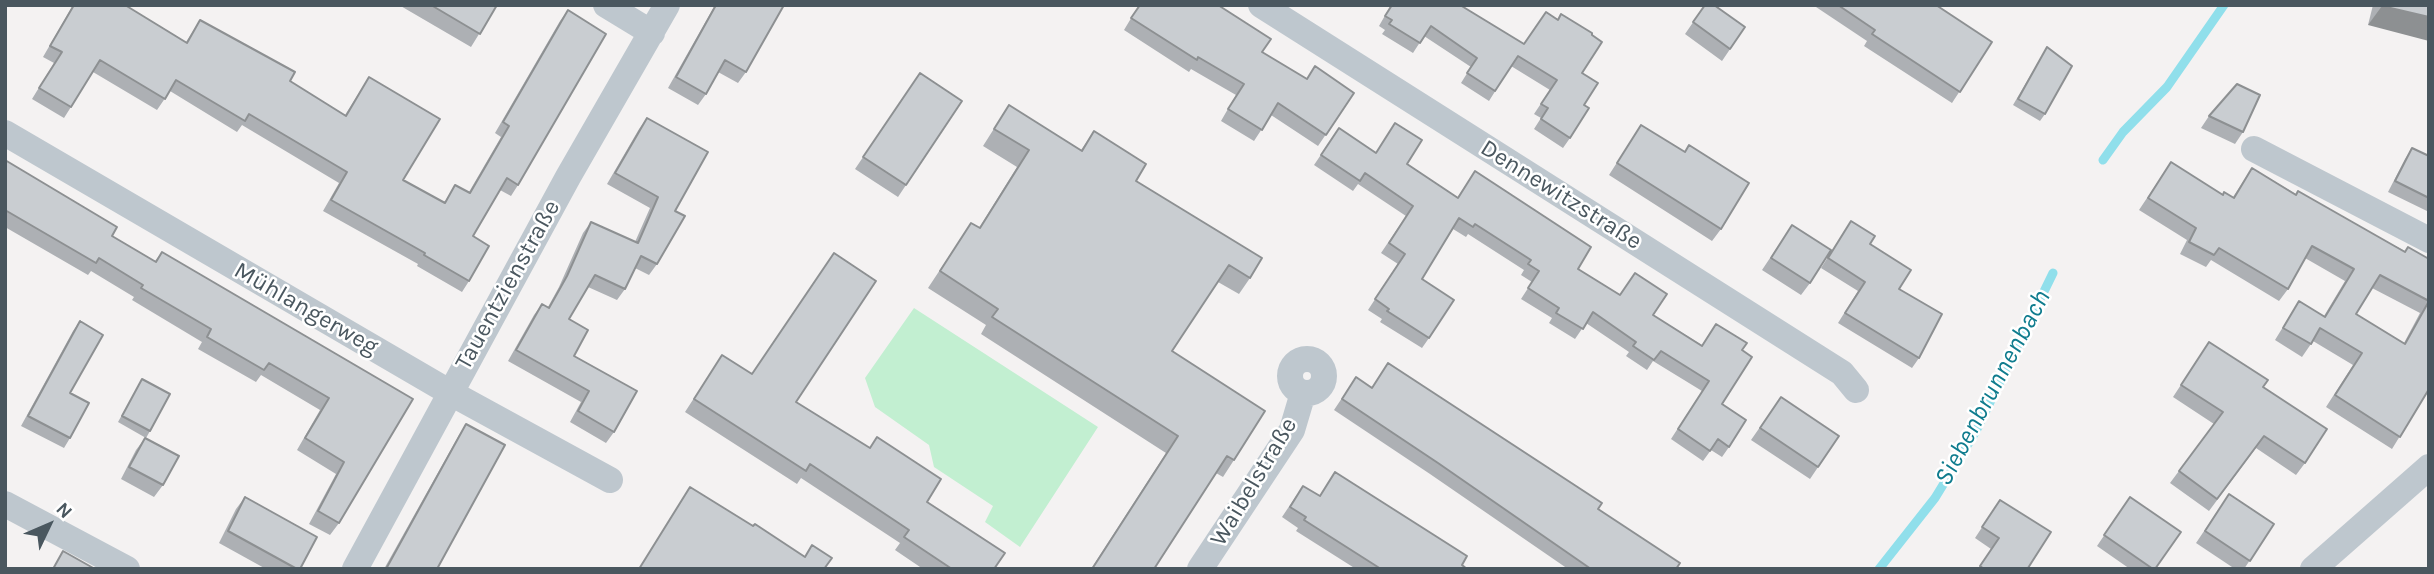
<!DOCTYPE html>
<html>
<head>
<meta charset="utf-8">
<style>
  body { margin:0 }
  #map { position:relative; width:2434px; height:574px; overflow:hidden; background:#f4f2f2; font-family:Karla,sans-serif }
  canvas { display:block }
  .frame { position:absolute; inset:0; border:7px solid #4a575f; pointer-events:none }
  .north { position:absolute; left:14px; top:490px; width:70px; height:70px; -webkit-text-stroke:5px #fff; paint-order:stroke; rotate:46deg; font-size:19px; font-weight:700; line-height:28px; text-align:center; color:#4a575f }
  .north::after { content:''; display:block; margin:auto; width:24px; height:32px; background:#4a575f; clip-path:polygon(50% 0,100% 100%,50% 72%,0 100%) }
</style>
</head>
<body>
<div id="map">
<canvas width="2434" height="574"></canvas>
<div class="frame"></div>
<div class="north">N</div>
</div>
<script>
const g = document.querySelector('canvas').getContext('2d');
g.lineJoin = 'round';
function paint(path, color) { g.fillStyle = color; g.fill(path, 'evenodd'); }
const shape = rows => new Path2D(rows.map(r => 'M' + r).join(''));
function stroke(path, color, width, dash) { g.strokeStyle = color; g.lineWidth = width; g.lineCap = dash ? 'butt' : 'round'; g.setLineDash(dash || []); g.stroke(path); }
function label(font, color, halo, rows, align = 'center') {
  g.font = font + ' Karla,sans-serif'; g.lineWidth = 5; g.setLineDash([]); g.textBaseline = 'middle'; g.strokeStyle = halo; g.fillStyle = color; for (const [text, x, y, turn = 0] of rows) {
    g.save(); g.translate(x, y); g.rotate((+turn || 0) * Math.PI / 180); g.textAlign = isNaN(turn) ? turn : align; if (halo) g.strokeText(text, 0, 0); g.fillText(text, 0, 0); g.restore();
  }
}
paint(shape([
  [914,308,1098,427,1020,547,985,522,993,506,934,467,929,445,875,407,865,378]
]), '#c2efd1');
stroke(shape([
  [2103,160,2123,132,2167,87,2224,5],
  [1879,569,1935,498,1976,431,2053,273]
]), '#90dfeb', 9);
stroke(shape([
  [606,5,652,33],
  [1261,5,1842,373,1856,390],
  [5,133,449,392,610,480],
  [2254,149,2429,240],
  '1290 376a17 17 0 1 1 34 0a17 17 0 1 1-34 0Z',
  [5,504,127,569],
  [355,569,568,177,667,5],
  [1200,569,1292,430,1303,393],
  [2313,569,2429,467]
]), '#bec7ce', 26);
paint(shape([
  [73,5,125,5,186,42,200,20,290,81,345,115,369,77,403,180,444,203,455,185,469,192,501,137,495,133,560,21,568,10,518,185,511,196,500,190,473,236,469,281,462,292,417,266,418,264,323,211,339,183,242,125,237,132,170,91,157,110,93,72,64,118,32,99,54,63,43,57],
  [399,5,497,5,471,47],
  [715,5,784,5,746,72,738,83,718,72,706,94,698,105,668,88],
  [1139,5,1218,5,1262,52,1307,79,1354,93,1318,146,1271,115,1254,141,1221,121,1236,95,1191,69,1189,72,1124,30],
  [1391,5,1460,5,1524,44,1582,73,1584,105,1570,138,1563,148,1534,129,1541,118,1534,114,1550,90,1511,66,1489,101,1461,83,1471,67,1424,36,1413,53,1382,34,1385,30,1379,26],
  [1705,5,1745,27,1722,61,1685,34],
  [1813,5,1936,5,1992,42,1952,103,1864,46,1867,41],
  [2373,5,2429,5,2368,25],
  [2047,47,2045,114,2040,121,2013,105],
  [920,73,962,101,898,197,855,169],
  [1009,105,1081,150,1094,131,1136,181,1250,278,1239,294,1218,282,1172,351,1234,460,1223,477,1216,473,1154,569,1091,569,1166,453,981,334,986,325,928,288,971,223,979,228,1017,167,983,146],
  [2209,116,2243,132,2235,144,2201,128],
  [647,118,675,211,657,264,649,275,635,268,625,289,617,300,588,287,569,319,574,356,614,432,606,443,570,422,581,402,508,361,534,315,542,304,548,307,559,287,583,233,591,222,635,242,650,208,607,184,639,129],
  [1641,125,1684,152,1721,229,1712,241,1609,175],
  [1339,128,1375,152,1407,164,1457,198,1475,171,1578,269,1702,345,1716,324,1742,350,1722,404,1729,447,1722,457,1711,450,1703,461,1671,439,1702,391,1653,361,1647,370,1626,356,1629,352,1586,323,1575,339,1549,323,1552,318,1521,299,1532,282,1521,275,1524,270,1468,234,1466,237,1453,229,1422,279,1429,338,1422,348,1380,322,1382,319,1368,310,1398,264,1381,253,1406,216,1358,184,1353,191,1314,165],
  [2412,148,2429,156,2429,212,2388,192,2405,159],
  [5,160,112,236,155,261,162,252,413,399,339,523,330,535,309,524,336,474,297,450,320,410,261,375,256,382,198,349,202,342,132,300,134,297,91,271,88,275,5,227],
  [2171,162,2223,195,2233,197,2252,168,2296,194,2405,251,2408,247,2429,259,2429,389,2392,449,2326,407,2353,365,2313,341,2302,357,2275,340,2299,301,2324,316,2345,281,2305,258,2288,289,2279,301,2211,260,2206,267,2180,254,2187,240,2139,210],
  [2372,288,2420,313,2404,343,2356,314],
  [1851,221,1870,244,1899,289,1919,358,1912,368,1838,323,1858,291,1821,268],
  [1784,237,1810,283,1801,295,1762,270],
  [80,321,70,393,70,438,64,448,21,426,73,331],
  [2209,342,2263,387,2305,463,2296,475,2256,448,2209,511,2170,483,2214,424,2173,397],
  [722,355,796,402,927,502,994,569,923,569,895,550,900,543,801,478,797,484,685,412],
  [1356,377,1371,388,1598,509,1676,569,1568,569,1430,474,1334,410],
  [142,379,150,431,146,438,118,422],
  [1781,397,1839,436,1810,479,1751,440],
  [466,424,437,569,384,569,459,435],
  [145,438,163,485,154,497,121,479,136,450],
  [2229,494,2274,524,2244,569,2235,569,2196,543],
  [1319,495,1462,565,1467,569,1356,569,1296,531,1298,528,1282,517,1296,496],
  [245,497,300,569,266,569,219,543,236,509],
  [2130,497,2155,569,2130,569,2097,546],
  [2000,500,2028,568,2030,569,1978,569,1991,549,1975,538]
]), '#adb0b4');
paint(shape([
  [2382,6,2429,17,2429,41,2368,25]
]), '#8d9092');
const building = shape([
  [74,5,125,5,187,43,200,20,295,72,290,81,346,116,369,77,440,119,403,180,445,203,455,185,470,193,509,126,503,122,568,10,606,34,518,185,507,178,473,236,489,246,469,281,424,255,425,253,331,200,347,172,249,114,245,121,176,80,165,99,100,60,71,107,39,88,62,52,50,46,74,5],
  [431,5,497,5,480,34,431,5],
  [716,5,784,5,746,72,725,60,706,94,676,77,716,5],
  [1140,5,1218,5,1271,39,1262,52,1307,79,1315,66,1354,93,1326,135,1278,103,1262,130,1228,109,1244,84,1198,57,1197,60,1131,18,1140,5],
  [1392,5,1460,5,1524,44,1546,12,1558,20,1561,14,1592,33,1592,35,1602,42,1582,73,1598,83,1584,105,1589,108,1570,138,1541,119,1548,108,1541,104,1557,80,1518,56,1495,91,1467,73,1477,58,1431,26,1420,43,1389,24,1392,20,1385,16,1392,5],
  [1705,5,1714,5,1745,27,1730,49,1693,22,1705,5],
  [1838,5,1936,5,1992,42,1960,92,1872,34,1875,30,1838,5],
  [2429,5,2429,17,2382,6,2382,5,2429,5],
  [2047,47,2072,66,2045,114,2018,99,2047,47],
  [920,73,962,101,906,185,863,157,920,73],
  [2237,84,2260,95,2243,132,2209,116,2237,84],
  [1009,105,1082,151,1094,131,1146,164,1136,181,1262,258,1250,278,1229,265,1172,351,1265,411,1234,460,1227,456,1154,569,1092,569,1178,436,992,317,998,309,940,271,971,223,980,228,1029,150,994,129,1009,105],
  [647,118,708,152,675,211,685,216,657,264,641,256,625,289,595,275,569,319,588,330,574,356,637,391,614,432,578,411,589,391,516,350,542,304,549,308,567,276,591,222,638,243,658,197,615,173,647,118],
  [1395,123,1422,140,1407,164,1458,198,1475,171,1591,247,1578,269,1620,295,1635,273,1667,294,1653,315,1702,346,1716,324,1747,343,1742,350,1752,357,1722,404,1746,420,1729,447,1718,439,1710,451,1678,429,1709,381,1661,351,1654,360,1633,346,1636,342,1593,312,1583,329,1556,313,1559,308,1528,288,1539,271,1528,264,1531,260,1475,224,1473,227,1459,218,1422,279,1454,300,1429,338,1387,311,1389,309,1375,299,1405,254,1389,243,1413,206,1365,173,1360,181,1321,155,1339,128,1376,153,1395,123],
  [1641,125,1685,152,1689,145,1749,183,1721,229,1617,163,1641,125],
  [2412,148,2429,156,2429,198,2395,181,2412,148],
  [5,160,117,227,112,236,156,262,162,252,413,399,339,523,318,511,344,462,305,438,329,398,269,363,264,370,207,337,211,329,141,288,143,285,99,258,96,263,5,210,5,160],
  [2171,162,2223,195,2224,192,2234,198,2252,168,2296,195,2298,191,2405,252,2408,247,2429,259,2429,301,2380,275,2356,314,2405,344,2429,301,2429,389,2400,437,2335,395,2362,353,2320,328,2311,344,2283,328,2299,301,2325,317,2354,269,2312,246,2288,289,2219,248,2214,255,2189,242,2196,228,2148,198,2171,162],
  [1851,221,1875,236,1870,244,1911,270,1899,289,1942,314,1919,358,1845,313,1865,282,1828,258,1851,221],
  [1792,225,1831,250,1810,283,1771,258,1792,225],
  [834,253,876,281,796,402,870,448,877,437,941,479,927,502,1005,553,994,569,952,569,904,537,909,530,810,464,806,471,694,399,722,355,752,374,834,253],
  [80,321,103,335,70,393,89,403,70,438,28,416,80,321],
  [2209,342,2268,380,2263,387,2327,429,2305,463,2264,436,2217,499,2179,471,2223,412,2181,385,2209,342],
  [1388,363,1602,503,1598,509,1680,563,1676,569,1591,569,1438,463,1342,399,1356,377,1372,388,1388,363],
  [142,379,170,394,150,431,122,416,142,379],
  [1781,397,1839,436,1818,467,1760,428,1781,397],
  [466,424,505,445,437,569,386,569,466,424],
  [145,438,179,456,163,485,129,467,145,438],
  [1335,472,1467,556,1462,565,1467,569,1381,569,1304,520,1306,517,1290,507,1303,486,1320,496,1335,472],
  [690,487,753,526,755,524,805,557,812,545,832,558,824,569,639,569,690,487],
  [2229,494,2274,524,2250,561,2205,531,2229,494],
  [245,497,317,537,300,569,297,569,228,531,245,497],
  [2130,497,2181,532,2155,569,2153,569,2104,535,2130,497],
  [2000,500,2051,532,2028,568,2030,569,1984,569,1980,566,1999,538,1982,527,2000,500],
  [63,551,95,569,53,569,63,551]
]);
paint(building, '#c9cdd1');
stroke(building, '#8d9092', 2);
label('24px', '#4a575f', '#fff', [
  ["Dennewitzstraße",1561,195,32],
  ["Tauentzienstraße",508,285,-61],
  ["Mühlangerweg",306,309,30],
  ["Waibelstraße",1254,482,-59]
]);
label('italic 26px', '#0f7c8e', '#fff', [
  ["Siebenbrunnenbach",1993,388,-62]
]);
</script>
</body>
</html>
